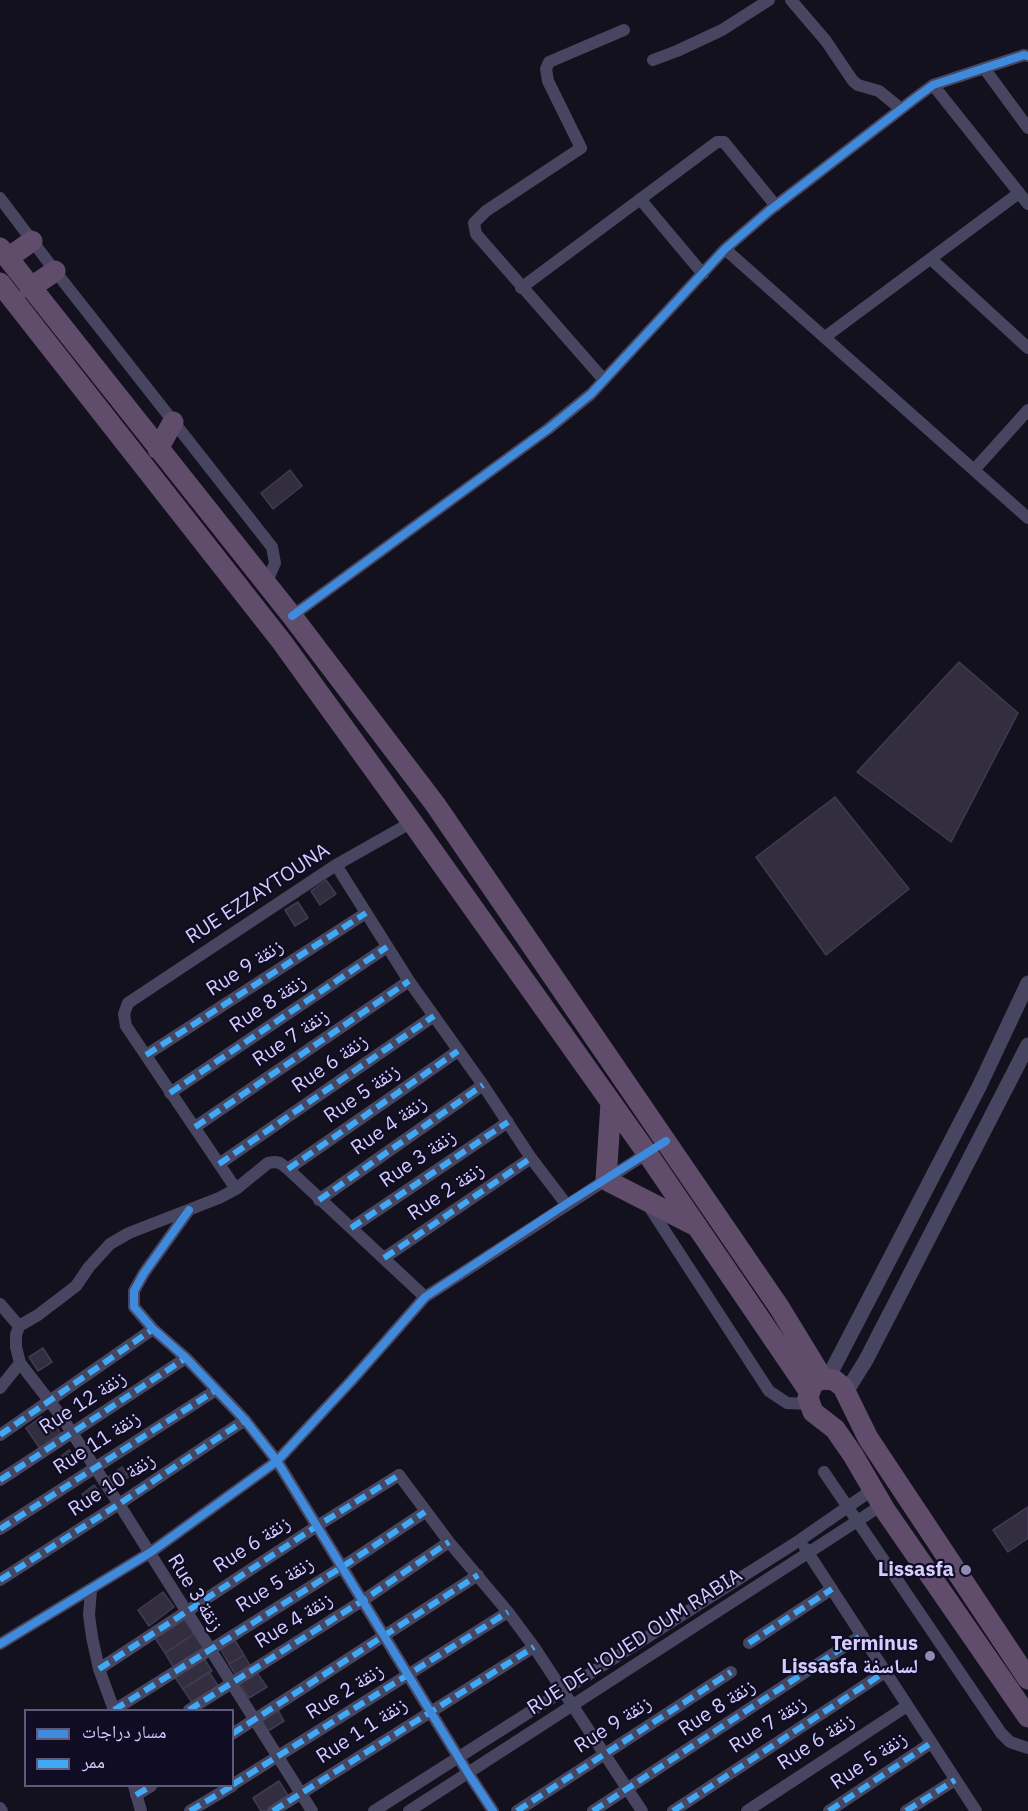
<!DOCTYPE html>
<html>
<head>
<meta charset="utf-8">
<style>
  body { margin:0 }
  #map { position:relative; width:1028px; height:1811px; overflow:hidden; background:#14111e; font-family:"IBM Plex Sans","Noto Naskh Arabic",sans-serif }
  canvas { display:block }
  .legend { position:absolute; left:24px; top:1709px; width:210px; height:78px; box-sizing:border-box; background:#100c23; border:2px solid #5f597b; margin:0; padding:8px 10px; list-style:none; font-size:18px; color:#d5cdff }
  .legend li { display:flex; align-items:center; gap:12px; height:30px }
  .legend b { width:30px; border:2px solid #5f597b }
</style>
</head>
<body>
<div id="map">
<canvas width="1028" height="1811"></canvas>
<ul class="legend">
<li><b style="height:8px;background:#408adc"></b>مسار دراجات</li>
<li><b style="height:8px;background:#3fa9f5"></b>ممر</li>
</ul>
</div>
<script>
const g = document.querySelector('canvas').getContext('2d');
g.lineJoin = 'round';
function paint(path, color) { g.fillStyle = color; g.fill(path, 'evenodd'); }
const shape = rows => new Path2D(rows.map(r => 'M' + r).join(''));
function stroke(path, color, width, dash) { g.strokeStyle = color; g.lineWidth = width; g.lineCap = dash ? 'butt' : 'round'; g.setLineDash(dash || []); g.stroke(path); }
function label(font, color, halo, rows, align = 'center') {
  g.font = font + ' "IBM Plex Sans","Noto Naskh Arabic",sans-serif'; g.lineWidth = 4.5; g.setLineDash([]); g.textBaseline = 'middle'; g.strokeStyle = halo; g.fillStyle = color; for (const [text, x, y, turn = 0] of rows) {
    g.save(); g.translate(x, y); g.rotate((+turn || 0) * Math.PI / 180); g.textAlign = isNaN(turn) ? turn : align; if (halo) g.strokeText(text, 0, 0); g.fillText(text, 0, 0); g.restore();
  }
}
const building = shape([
  [290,470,302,486,273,509,261,493,290,470],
  [959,662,1018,713,951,842,857,772,959,662],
  [835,797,909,889,826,955,756,857,835,797],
  [326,880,336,894,320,905,311,891,326,880],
  [298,902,308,918,295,926,285,910,298,902],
  [43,1348,52,1362,38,1371,29,1357,43,1348],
  [41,1417,50,1419,62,1435,41,1450,26,1428,41,1417],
  [69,1450,77,1461,64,1471,56,1460,69,1450],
  [122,1467,129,1477,114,1487,107,1478,122,1467],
  [94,1485,102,1495,89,1504,82,1494,94,1485],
  [1028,1507,1028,1538,1008,1552,993,1530,1028,1507],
  [163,1592,174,1607,149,1626,138,1610,163,1592],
  [184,1619,194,1634,165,1653,155,1638,184,1619],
  [194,1634,204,1648,174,1668,165,1653,194,1634],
  [234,1639,244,1655,229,1664,220,1648,234,1639],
  [244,1655,252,1669,237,1677,229,1664,244,1655],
  [203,1657,212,1671,183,1689,174,1676,203,1657],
  [209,1672,219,1687,193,1704,183,1689,209,1672],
  [257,1673,267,1687,249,1698,240,1683,257,1673],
  [277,1708,284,1721,268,1731,260,1718,277,1708],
  [279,1781,289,1797,268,1811,261,1811,253,1798,279,1781]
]);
paint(building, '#322e40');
stroke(building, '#403a52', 1.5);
stroke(shape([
  [791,0,826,41,853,81,858,85,879,91,901,109],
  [653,60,677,51,722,30,769,0],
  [984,68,1028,128],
  [933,85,1028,204],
  [0,198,55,271,272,547,275,563,266,584],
  [640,199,703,274],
  [725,249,1028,518],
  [931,259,1028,348],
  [521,288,717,142,724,142,776,206],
  [825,337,1019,193],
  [604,380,476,234,474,223,486,211,581,148,548,81,546,69,549,62,624,30],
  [974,470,1028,410],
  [292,616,548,429,591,394,725,249,770,210,918,96,933,85,1024,55,1028,56],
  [336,865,409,981,483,1085,531,1158,566,1204],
  [146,1055,366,913],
  [170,1093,387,947],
  [195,1127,409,981],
  [219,1164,434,1016],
  [288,1169,458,1051],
  [236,1189,126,1026,124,1014,128,1003,336,865,412,822],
  [319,1200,483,1085],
  [648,1205,769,1391,787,1403,809,1404],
  [189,1210,144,1273,134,1291,134,1307,153,1329,186,1358,245,1420,277,1461,468,1773,493,1811],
  [351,1228,508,1122],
  [384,1258,531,1158],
  [0,1304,19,1326,16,1335,16,1347,20,1363,61,1416,119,1504,312,1811],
  [19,1326,38,1315,76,1286,89,1267,110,1244,129,1233,219,1198,236,1189,268,1163,275,1162,280,1163,288,1169,425,1297],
  [0,1388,20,1363],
  [0,1435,153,1329],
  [824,1472,1001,1733,1010,1742,1028,1748],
  [0,1480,186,1358],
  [0,1529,216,1390],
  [805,1548,976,1811],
  [0,1580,119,1504,245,1420],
  [91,1590,89,1615,92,1637,99,1669,114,1710],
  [749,1643,832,1589],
  [0,1644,151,1552,277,1461,352,1380,425,1297,652,1150],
  [99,1669,317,1526,399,1475,449,1542,508,1612,534,1647,642,1811],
  [114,1710,342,1567,425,1512],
  [189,1710,362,1601,449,1542],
  [232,1734,478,1575],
  [232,1785,508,1612],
  [134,1786,141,1811],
  [136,1795,151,1786],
  [0,1808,2,1811],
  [190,1811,232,1786],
  [273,1811,534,1647],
  [374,1811,800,1540,872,1490],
  [409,1811,882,1505],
  [517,1811,731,1672],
  [593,1811,862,1635],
  [673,1811,885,1672],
  [747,1811,907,1706],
  [829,1811,931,1743],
  [906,1811,955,1780]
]), '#47455f', 12);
stroke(shape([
  [828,1378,979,1087,1028,983],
  [846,1392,866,1360,1028,1045]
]), '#47455f', 15);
stroke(shape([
  [0,248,292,616,435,804,779,1307,823,1379],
  [8,258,32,241],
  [0,283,282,642,412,822,647,1153,809,1391],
  [30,288,55,271],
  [158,449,173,422],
  [611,1103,606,1180,694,1225],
  [1028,1679,868,1438,843,1387,834,1380,823,1379,817,1381,812,1385,808,1398,813,1412,835,1429,853,1455,885,1510,1028,1717]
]), '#5f4d6b', 21);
stroke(shape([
  [146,1055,366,913],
  [170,1093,387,947],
  [195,1127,409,981],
  [219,1164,434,1016],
  [288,1169,458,1051],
  [319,1200,483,1085],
  [351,1228,508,1122],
  [384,1258,531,1158],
  [0,1435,153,1329],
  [0,1480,186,1358],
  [0,1529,216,1390],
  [0,1580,119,1504,245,1420],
  [749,1643,832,1589],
  [99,1669,317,1526,399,1475],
  [114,1710,342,1567,425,1512],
  [189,1710,362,1601,449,1542],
  [232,1734,478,1575],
  [232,1785,508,1612],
  [136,1795,151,1786],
  [190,1811,232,1786],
  [273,1811,534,1647],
  [517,1811,731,1672],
  [593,1811,862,1635],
  [673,1811,885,1672],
  [829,1811,931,1743],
  [906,1811,955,1780]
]), '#3fa9f5', 6, [12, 6]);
stroke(shape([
  [292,616,548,429,591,394,725,249,770,210,918,96,933,85,1024,55,1028,56],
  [189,1210,144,1273,134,1291,134,1307,153,1329,186,1358,245,1420,277,1461,468,1773,493,1811],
  [0,1644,151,1552,277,1461,352,1380,425,1297,566,1204,666,1141]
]), '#408adc', 8);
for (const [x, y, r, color] of [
  [966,1570,6,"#918bb0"],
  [930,1656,6,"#918bb0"]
]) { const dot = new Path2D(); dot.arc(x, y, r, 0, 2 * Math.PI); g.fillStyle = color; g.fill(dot); stroke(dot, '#100c23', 2); }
label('20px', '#d5cdff', '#100c23', [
  ["RUE EZZAYTOUNA",258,894,-33],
  ["Rue 9 زنقة",245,968,-33],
  ["Rue 8 زنقة",268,1004,-34],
  ["Rue 7 زنقة",291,1038,-34],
  ["Rue 6 زنقة",330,1064,-35],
  ["Rue 5 زنقة",362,1094,-35],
  ["Rue 4 زنقة",389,1126,-35],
  ["Rue 3 زنقة",418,1159,-34],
  ["Rue 2 زنقة",446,1192,-34],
  ["Rue 12 زنقة",83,1403,-33],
  ["Rue 11 زنقة",97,1443,-33],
  ["Rue 10 زنقة",112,1485,-33],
  ["Rue 6 زنقة",252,1545,-33],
  ["Rue 5 زنقة",275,1585,-32],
  ["Rue 3 زنقة",195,1593,58],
  ["Rue 4 زنقة",294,1621,-32],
  ["RUE DE L'OUED OUM RABIA",635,1642,-33],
  ["Rue 2 زنقة",345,1692,-32],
  ["Rue 8 زنقة",717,1708,-33],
  ["Rue 9 زنقة",613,1725,-33],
  ["Rue 7 زنقة",768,1725,-33],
  ["Rue 1 زنقة 1",362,1731,-33],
  ["Rue 6 زنقة",816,1742,-33],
  ["Rue 5 زنقة",869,1761,-34]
]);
label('bold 20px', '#d5cdff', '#100c23', [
  ["Lissasfa",954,1570],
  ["Terminus",918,1644],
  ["Lissasfa لساسفة",918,1667]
], 'right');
</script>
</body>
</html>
